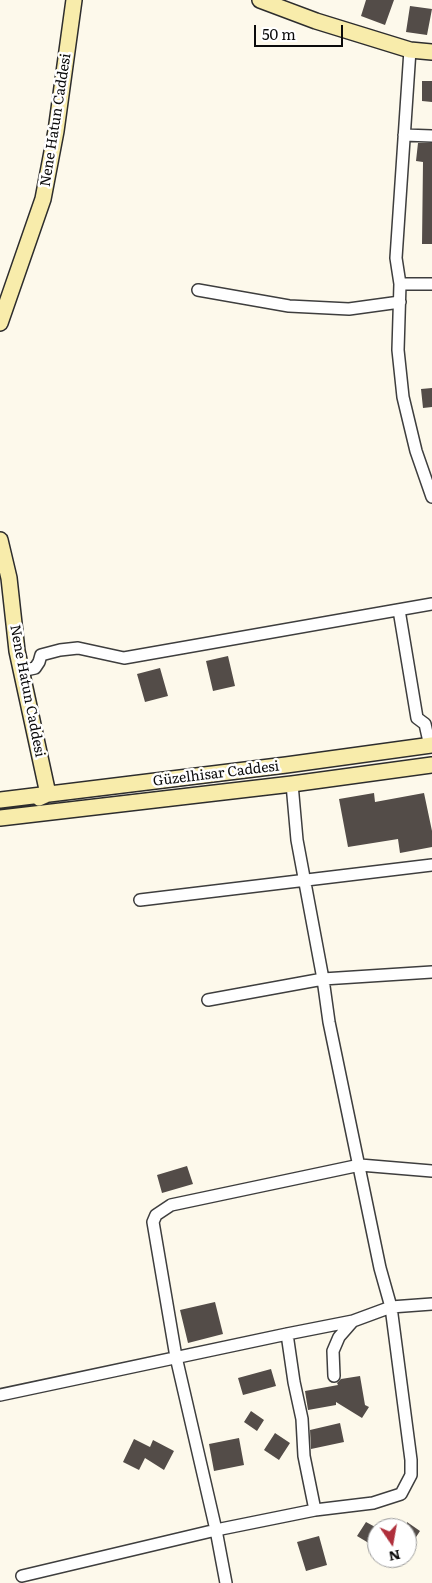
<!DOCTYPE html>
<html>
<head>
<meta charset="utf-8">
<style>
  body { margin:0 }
  #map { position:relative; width:432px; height:1583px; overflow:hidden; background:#fdf9eb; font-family:Literata,serif }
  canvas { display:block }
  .north { position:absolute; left:367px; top:1518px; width:50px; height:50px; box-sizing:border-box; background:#fff; border:1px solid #9d9d9d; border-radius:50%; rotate:168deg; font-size:14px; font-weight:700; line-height:20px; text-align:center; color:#0b0b0b }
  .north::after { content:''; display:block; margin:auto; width:18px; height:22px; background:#af2f3b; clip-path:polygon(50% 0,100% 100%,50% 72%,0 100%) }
  .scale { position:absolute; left:254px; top:25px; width:89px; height:22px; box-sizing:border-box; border:2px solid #0b0b0b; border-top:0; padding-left:6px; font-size:15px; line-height:18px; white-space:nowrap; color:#0b0b0b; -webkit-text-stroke:4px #fff; paint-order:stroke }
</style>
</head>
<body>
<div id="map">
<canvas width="432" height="1583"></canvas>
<div class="north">N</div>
<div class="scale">50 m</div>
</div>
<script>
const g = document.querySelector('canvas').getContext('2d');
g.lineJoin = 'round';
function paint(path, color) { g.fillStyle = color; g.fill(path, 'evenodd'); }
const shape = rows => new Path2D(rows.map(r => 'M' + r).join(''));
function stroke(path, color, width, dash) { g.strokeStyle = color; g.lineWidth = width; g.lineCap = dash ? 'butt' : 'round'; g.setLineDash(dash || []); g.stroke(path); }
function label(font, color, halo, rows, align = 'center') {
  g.font = font + ' Literata,serif'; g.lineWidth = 5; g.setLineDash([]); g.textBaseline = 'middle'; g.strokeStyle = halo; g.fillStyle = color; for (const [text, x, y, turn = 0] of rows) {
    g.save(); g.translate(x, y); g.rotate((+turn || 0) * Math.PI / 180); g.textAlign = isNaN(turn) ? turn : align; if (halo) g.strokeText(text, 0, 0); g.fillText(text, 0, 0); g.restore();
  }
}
paint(shape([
  [366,0,394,0,385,25,361,16],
  [410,6,432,9,427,35,406,32],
  [422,81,432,81,432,102,422,101],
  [418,143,432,143,432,244,422,244,423,162,416,161],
  [432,388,432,407,423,408,421,389],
  [228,656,235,686,213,691,206,661],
  [160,668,168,696,145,702,137,674],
  [374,793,375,802,424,793,432,831,432,847,400,853,398,839,348,847,339,799],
  [187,1166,193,1184,162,1193,157,1175],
  [215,1302,223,1334,188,1343,180,1310],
  [271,1369,276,1386,243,1395,238,1378],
  [360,1376,365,1405,369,1407,362,1418,336,1402,336,1405,308,1410,305,1391,338,1385,337,1383,341,1379],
  [251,1411,264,1420,257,1431,244,1422],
  [340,1423,344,1442,311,1449,310,1430],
  [275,1433,290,1443,279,1460,264,1450],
  [239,1438,244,1465,214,1471,209,1444],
  [134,1439,150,1447,153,1440,174,1451,164,1470,145,1458,139,1470,123,1462],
  [366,1522,377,1528,377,1548,357,1536],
  [407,1522,420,1531,407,1551],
  [319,1536,327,1565,306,1571,297,1542]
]), '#534c48');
const street = shape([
  [410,50,396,258,400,284,398,350,403,397,416,451,432,497],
  [404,135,432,136],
  [400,284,432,284],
  [198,290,289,306,349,309,400,302],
  [399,610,417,718,425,724,430,746],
  [21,671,35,668,39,662,41,655,60,650,78,648,124,658,432,604],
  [140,900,432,865],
  [208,1000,323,979,432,972],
  [287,1334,294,1382,302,1419,304,1456,315,1510],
  [334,1376,333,1351,339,1337,353,1321],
  [0,1395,287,1334,353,1321,391,1307,432,1304],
  [22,1576,216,1530,315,1510,373,1503,401,1494,411,1475,411,1460,391,1307,380,1268,329,1022,323,979,297,840,292,784],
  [226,1583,216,1530,176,1357,153,1222,156,1215,171,1205,360,1165,432,1171]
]);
const secondary = shape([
  [260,0,316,21,410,50,432,52],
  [0,323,43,199,56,131,74,0],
  [0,540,9,578,17,651,48,794,39,798],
  [0,800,286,765,432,745],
  [0,818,292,784,432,765]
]);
stroke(street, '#3e3e3e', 14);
stroke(secondary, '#2d2d2d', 18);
stroke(street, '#fff', 11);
stroke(secondary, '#f8ecab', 15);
label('14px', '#0b0b0b', '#fff', [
  ["Nene Hatun Caddesi",56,120,-81],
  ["Nene Hatun Caddesi",27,691,79],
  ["Güzelhisar Caddesi",216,774,-7]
]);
</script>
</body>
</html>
